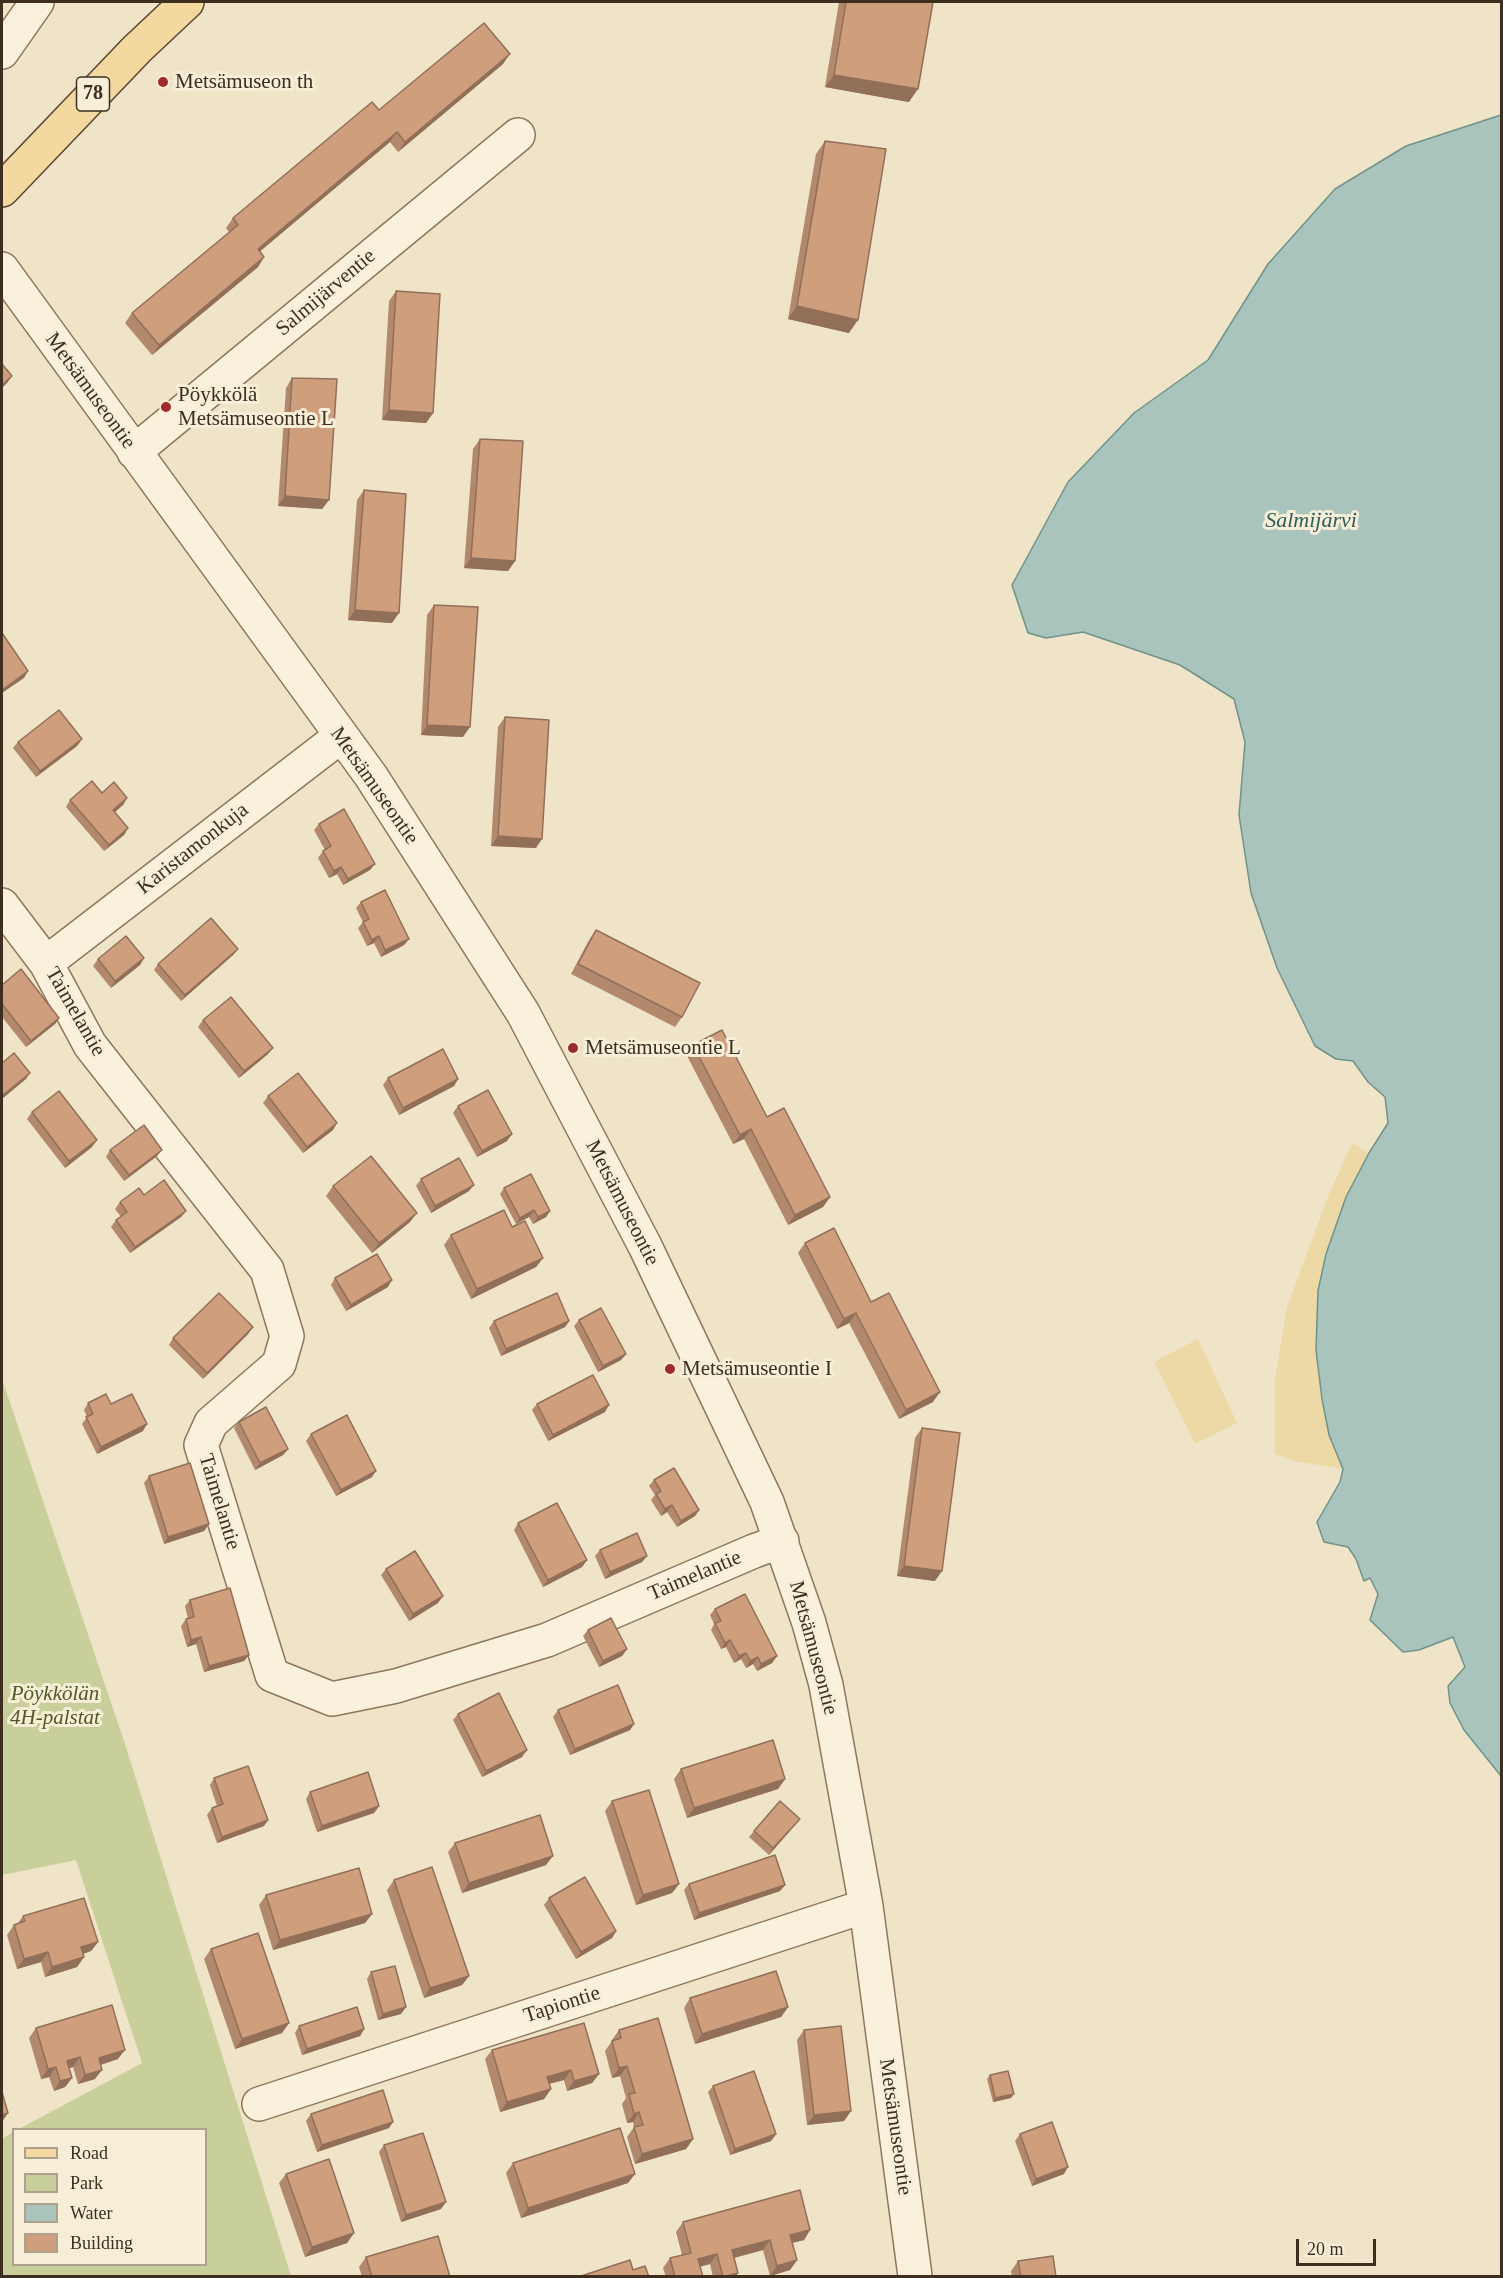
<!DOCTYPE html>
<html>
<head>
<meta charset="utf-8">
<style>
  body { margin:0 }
  #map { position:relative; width:1503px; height:2278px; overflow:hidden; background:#f0e4c8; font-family:"Times New Roman",serif }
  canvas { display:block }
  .frame { position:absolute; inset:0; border:3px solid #3d2e20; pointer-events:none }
  .legend { position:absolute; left:12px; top:2128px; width:195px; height:138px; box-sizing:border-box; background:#f7eed8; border:2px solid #ada18e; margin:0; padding:8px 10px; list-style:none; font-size:18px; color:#3d2e20 }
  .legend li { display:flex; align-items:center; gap:12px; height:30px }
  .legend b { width:30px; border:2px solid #ada18e }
  .scale { position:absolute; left:1296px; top:2239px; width:80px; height:27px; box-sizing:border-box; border:3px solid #3d2e20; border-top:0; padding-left:8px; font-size:18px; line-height:21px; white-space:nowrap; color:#3d2e20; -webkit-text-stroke:4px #f7eed8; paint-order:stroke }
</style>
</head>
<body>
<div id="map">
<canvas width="1503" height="2278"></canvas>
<div class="frame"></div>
<ul class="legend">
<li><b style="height:8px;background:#f3d9a0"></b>Road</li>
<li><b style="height:16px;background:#c9cf9b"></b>Park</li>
<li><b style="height:16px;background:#a9c4bc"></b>Water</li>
<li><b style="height:16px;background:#cf9f7d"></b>Building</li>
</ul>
<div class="scale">20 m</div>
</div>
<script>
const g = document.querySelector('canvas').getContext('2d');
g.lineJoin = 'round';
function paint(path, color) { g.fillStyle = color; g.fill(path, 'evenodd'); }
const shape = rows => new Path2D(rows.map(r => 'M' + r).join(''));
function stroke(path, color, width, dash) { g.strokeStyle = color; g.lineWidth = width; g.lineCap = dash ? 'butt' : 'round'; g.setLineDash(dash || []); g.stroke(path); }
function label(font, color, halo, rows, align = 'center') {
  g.font = font + ' "Times New Roman",serif'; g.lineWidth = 6; g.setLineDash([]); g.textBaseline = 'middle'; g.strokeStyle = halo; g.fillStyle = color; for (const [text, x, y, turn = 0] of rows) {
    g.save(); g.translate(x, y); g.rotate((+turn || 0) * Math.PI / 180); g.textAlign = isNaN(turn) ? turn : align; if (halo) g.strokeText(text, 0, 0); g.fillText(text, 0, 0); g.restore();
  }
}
paint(shape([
  [2,1379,126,1747,291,2276,2,2276,2,2139,13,2132,14,2264,206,2264,206,2130,19,2129,142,2063,76,1860,2,1875]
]), '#c9cf9b');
paint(shape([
  [1352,1143,1369,1153,1346,1197,1326,1254,1318,1291,1316,1350,1322,1399,1329,1435,1343,1469,1294,1461,1275,1454,1275,1380,1287,1307,1329,1194],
  [1198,1339,1237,1423,1195,1444,1154,1362]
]), '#ecd9a5');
const water = shape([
  [1501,115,1502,115,1501,1776,1464,1730,1450,1703,1448,1686,1465,1667,1453,1637,1419,1650,1403,1652,1370,1620,1378,1594,1370,1578,1364,1581,1356,1559,1348,1547,1324,1542,1317,1522,1340,1482,1343,1469,1329,1435,1322,1399,1316,1350,1318,1291,1326,1254,1346,1197,1369,1153,1388,1123,1385,1097,1368,1082,1353,1061,1336,1059,1315,1046,1277,968,1251,893,1239,815,1245,742,1234,699,1180,665,1083,632,1046,638,1028,633,1012,585,1068,482,1134,413,1208,360,1268,264,1335,189,1406,146,1501,115]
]);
paint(water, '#a9c4bc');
stroke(water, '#6f938a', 1.5);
const minor = shape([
  [2,52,37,2],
  [2,269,371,776,523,1013,645,1246,767,1502,809,1623,826,1685,866,1906,915,2276],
  [134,452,518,135],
  [2,905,46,963,90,1045,267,1270,287,1336,279,1364,211,1423,201,1445,272,1675,332,1699,396,1686,547,1640,754,1551,782,1541],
  [46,963,341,736],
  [259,2104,866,1906]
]);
const major = shape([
  [2,190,137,49,187,2]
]);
stroke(minor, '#8d765c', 36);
stroke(major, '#5b4430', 36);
stroke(minor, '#faf1dc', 33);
stroke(major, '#f3d9a0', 33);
paint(shape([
  [839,2,933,2,909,102,825,87],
  [503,64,398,152,390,142,260,251,264,257,258,267,152,355,125,323,132,313,229,232,226,228,233,218,379,110],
  [825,141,849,333,788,319,816,154],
  [396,291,433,413,426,423,382,420,389,301],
  [292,378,329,500,322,509,278,506,286,388],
  [480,439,515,561,508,571,464,568,473,449],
  [364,490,392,623,348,620,357,500],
  [434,605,463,737,421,735,427,615],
  [505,717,536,848,491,846,498,727],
  [82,739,77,746,36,777,13,748,18,742],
  [102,793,127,798,123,805,115,812,128,828,124,835,104,851,66,807,70,800],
  [319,824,370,870,343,885,337,874,329,878,318,858,323,851,325,850,314,830],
  [361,902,409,939,404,945,381,957,374,943,367,946,358,928,363,922,356,908],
  [596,930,682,1017,675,1027,571,974,589,940],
  [238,949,233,955,181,1001,154,970,158,964],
  [144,958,140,965,111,988,93,966,98,959],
  [2,985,59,1018,55,1024,26,1047,2,1017],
  [203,1020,268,1054,239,1078,198,1027],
  [693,1045,767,1117,830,1197,823,1207,788,1225,744,1139,733,1144,686,1054],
  [388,1078,458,1079,454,1086,399,1115,383,1085],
  [268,1096,333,1130,303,1153,263,1103],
  [458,1106,507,1141,477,1157,453,1113],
  [32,1112,92,1147,65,1168,27,1119],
  [110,1150,157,1156,124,1181,106,1157],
  [421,1179,469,1191,431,1213,416,1186],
  [333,1186,410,1222,372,1253,326,1196],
  [504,1188,550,1211,546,1217,533,1224,529,1217,516,1224,500,1194],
  [120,1202,186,1211,181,1217,130,1253,111,1227,116,1220,121,1217,115,1209],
  [512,1227,543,1258,536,1267,471,1299,444,1245,451,1235],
  [805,1243,933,1402,899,1419,849,1323,837,1329,798,1253],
  [335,1278,388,1287,346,1311,331,1285],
  [579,1320,626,1354,621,1360,598,1372,574,1326],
  [494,1321,569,1321,565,1327,501,1356,489,1328],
  [253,1327,248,1334,203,1379,169,1345,173,1338],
  [88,1403,143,1431,97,1454,82,1424,87,1417,84,1410],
  [537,1404,605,1412,548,1441,532,1410],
  [239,1422,288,1449,283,1455,255,1470,234,1428],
  [922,1428,935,1581,897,1576,915,1438],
  [311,1434,372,1477,336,1496,306,1441],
  [149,1476,209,1524,204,1531,164,1544,144,1483],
  [654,1480,699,1510,695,1516,677,1527,667,1512,661,1516,651,1500,655,1495,649,1486],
  [518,1523,587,1560,582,1567,543,1587,514,1530],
  [600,1550,647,1556,642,1562,605,1579,595,1556],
  [386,1569,438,1603,409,1621,381,1575],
  [190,1600,249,1655,244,1661,204,1672,196,1644,187,1647,181,1626,186,1619,188,1619,185,1606],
  [715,1609,777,1656,772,1663,757,1671,753,1664,746,1668,741,1659,734,1663,726,1647,721,1649,711,1630,714,1624,710,1615],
  [588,1630,627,1649,622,1656,599,1667,583,1636],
  [558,1710,634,1724,630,1730,570,1755,553,1717],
  [458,1714,522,1757,482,1777,453,1720],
  [681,1769,785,1779,778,1789,687,1818,674,1779],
  [214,1778,268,1820,264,1826,217,1843,207,1815,212,1808,217,1806,210,1785],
  [310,1792,379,1806,374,1813,317,1832,306,1799],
  [612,1801,679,1884,672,1893,636,1905,605,1811],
  [795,1825,769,1855,749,1837,754,1831],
  [455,1843,546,1865,462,1893,448,1852],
  [394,1880,469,1976,462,1985,424,1998,387,1890],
  [689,1884,785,1885,780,1891,694,1920,684,1890],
  [266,1895,372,1914,365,1923,273,1950,259,1905],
  [549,1898,616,1931,612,1938,576,1959,544,1905],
  [23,1916,98,1942,91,1951,83,1954,84,1957,77,1967,45,1977,41,1962,17,1969,7,1935,14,1925,18,1923],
  [211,1949,289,2023,282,2033,235,2049,204,1959],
  [371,1972,406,2007,401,2014,378,2020,367,1979],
  [690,1998,788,2007,781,2017,695,2044,684,2008],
  [299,2026,364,2029,360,2036,302,2055,295,2033],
  [36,2028,118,2059,101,2065,95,2079,78,2084,73,2067,69,2068,72,2078,65,2087,54,2091,49,2077,41,2079,29,2038],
  [619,2030,693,2139,686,2149,635,2164,627,2137,634,2127,633,2122,627,2123,622,2104,626,2098,620,2076,612,2078,605,2051,612,2041,612,2040],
  [804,2030,851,2111,844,2121,807,2125,797,2040],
  [492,2050,599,2074,592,2083,567,2091,564,2080,549,2084,551,2089,544,2099,500,2112,485,2059],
  [990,2075,1011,2098,993,2102,987,2079],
  [713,2086,776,2134,771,2141,730,2155,708,2092],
  [311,2114,389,2128,317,2152,306,2121],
  [1020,2134,1064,2174,1032,2186,1015,2141],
  [384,2145,441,2209,401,2222,379,2152],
  [513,2163,635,2174,628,2183,521,2218,506,2173],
  [286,2174,354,2233,347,2243,305,2257,279,2183],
  [683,2222,810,2230,804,2240,792,2243,797,2260,790,2270,770,2276,763,2250,734,2258,738,2273,735,2277,713,2277,710,2264,700,2266,703,2277,666,2277,663,2268,670,2258,682,2255,676,2232],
  [366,2257,450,2277,362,2277,359,2267],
  [1018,2261,1056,2277,1012,2277,1011,2271]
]), '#b2896c');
paint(shape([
  [510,54,503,64,398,152,405,142],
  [834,75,918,89,909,102,825,87],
  [397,132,390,142,251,259,258,249],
  [264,257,258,267,152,355,159,345],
  [797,306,858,320,849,333,788,319],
  [12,376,7,383,2,388,2,385],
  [389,410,433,413,426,423,382,420],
  [285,496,329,500,322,509,278,506],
  [471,558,515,561,508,571,464,568],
  [355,610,399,613,392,623,348,620],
  [28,671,24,678,2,693,2,690],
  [427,725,470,727,463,737,421,735],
  [82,739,77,746,36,777,40,771],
  [127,798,123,805,109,817,113,810],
  [128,828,124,835,104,851,109,845],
  [498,836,542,839,536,848,491,846],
  [375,864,370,870,343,885,348,879],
  [341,867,337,874,329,878,334,871],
  [379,936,374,943,367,946,372,940],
  [409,939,404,945,381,957,385,950],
  [238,949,233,955,181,1001,185,995],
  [144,958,140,965,111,988,115,981],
  [59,1018,55,1024,26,1047,31,1041],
  [273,1048,268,1054,239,1078,244,1071],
  [30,1073,26,1079,2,1099,3,1095],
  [458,1079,454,1086,399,1115,403,1108],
  [337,1123,333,1130,303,1153,307,1147],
  [751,1129,744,1139,733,1144,740,1135],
  [512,1134,507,1141,477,1157,482,1151],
  [97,1140,92,1147,65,1168,69,1161],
  [162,1150,157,1156,124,1181,129,1175],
  [474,1185,469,1191,431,1213,435,1206],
  [830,1197,823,1207,788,1225,795,1215],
  [534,1210,529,1217,516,1224,520,1218],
  [186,1211,181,1217,130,1253,135,1247],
  [550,1211,546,1217,533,1224,538,1217],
  [417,1213,410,1222,372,1253,379,1243],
  [543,1258,536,1267,471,1299,477,1289],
  [392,1280,388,1287,346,1311,351,1305],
  [856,1313,849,1323,837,1329,844,1319],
  [569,1321,565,1327,501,1356,506,1349],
  [253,1327,248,1334,203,1379,207,1373],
  [626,1354,621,1360,598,1372,603,1366],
  [940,1392,933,1402,899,1419,906,1410],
  [609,1405,605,1412,548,1441,553,1435],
  [147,1424,143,1431,97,1454,101,1447],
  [288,1449,283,1455,255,1470,260,1463],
  [376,1471,372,1477,336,1496,341,1490],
  [672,1505,667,1512,661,1516,665,1509],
  [699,1510,695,1516,677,1527,681,1521],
  [209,1524,204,1531,164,1544,168,1537],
  [647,1556,642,1562,605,1579,610,1572],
  [587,1560,582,1567,543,1587,548,1580],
  [904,1566,942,1571,935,1581,897,1576],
  [443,1596,438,1603,409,1621,413,1614],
  [201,1637,196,1644,187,1647,191,1640],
  [730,1640,726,1647,721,1649,725,1643],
  [627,1649,622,1656,599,1667,603,1661],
  [746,1653,741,1659,734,1663,739,1656],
  [249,1655,244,1661,204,1672,209,1666],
  [777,1656,772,1663,757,1671,761,1664],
  [758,1657,753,1664,746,1668,750,1661],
  [634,1724,630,1730,570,1755,575,1749],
  [527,1750,522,1757,482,1777,486,1771],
  [785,1779,778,1789,687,1818,694,1808],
  [379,1806,374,1813,317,1832,322,1826],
  [800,1819,795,1825,769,1855,773,1848],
  [268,1820,264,1826,217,1843,222,1837],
  [553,1856,546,1865,462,1893,469,1883],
  [679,1884,672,1893,636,1905,643,1895],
  [785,1885,780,1891,694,1920,699,1913],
  [372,1914,365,1923,273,1950,280,1940],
  [616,1931,612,1938,576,1959,581,1952],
  [98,1942,91,1951,74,1957,81,1947],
  [48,1952,41,1962,17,1969,24,1959],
  [84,1957,77,1967,45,1977,52,1967],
  [469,1976,462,1985,424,1998,430,1988],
  [406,2007,401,2014,378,2020,383,2014],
  [788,2007,781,2017,695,2044,702,2034],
  [289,2023,282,2033,235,2049,242,2039],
  [364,2029,360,2036,302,2055,307,2049],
  [125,2050,118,2059,92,2067,99,2058],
  [80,2057,73,2067,60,2071,67,2061],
  [627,2066,620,2076,612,2078,619,2068],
  [56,2067,49,2077,41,2079,48,2069],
  [102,2070,95,2079,78,2084,85,2075],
  [571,2070,564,2080,540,2086,547,2077],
  [599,2074,592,2083,567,2091,574,2081],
  [72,2078,65,2087,54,2091,60,2081],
  [551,2089,544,2099,500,2112,507,2102],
  [1014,2094,1011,2098,993,2102,995,2098],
  [851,2111,844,2121,807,2125,814,2115],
  [639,2112,633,2122,627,2123,634,2114],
  [8,2113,2,2122,2,2115],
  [393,2122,389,2128,317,2152,322,2145],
  [776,2134,771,2141,730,2155,735,2149],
  [693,2139,686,2149,635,2164,642,2154],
  [1068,2167,1064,2174,1032,2186,1036,2179],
  [635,2174,628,2183,521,2218,528,2208],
  [446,2202,441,2209,401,2222,406,2215],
  [810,2230,804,2240,783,2245,790,2235],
  [354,2233,347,2243,305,2257,312,2247],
  [770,2240,763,2250,725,2260,732,2250],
  [717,2254,710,2264,692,2269,698,2259],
  [797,2260,790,2270,770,2276,777,2266],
  [738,2273,735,2277,725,2277]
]), '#916f58');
const building = shape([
  [846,2,933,2,918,89,834,75,846,2],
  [484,23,510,54,405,142,397,132,258,249,264,257,159,345,132,313,238,225,233,218,372,102,379,110,484,23],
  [825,141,886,149,858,320,797,306,825,141],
  [396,291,440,294,433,413,389,410,396,291],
  [2,364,12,376,2,385,2,364],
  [292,378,337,379,329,500,285,496,292,378],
  [480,439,523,441,515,561,471,558,480,439],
  [364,490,406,494,399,613,355,610,364,490],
  [434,605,478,607,470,727,427,725,434,605],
  [2,633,28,671,2,690,2,633],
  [59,710,82,739,40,771,18,742,59,710],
  [505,717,549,720,542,839,498,836,505,717],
  [92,781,102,793,114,782,127,798,113,810,128,828,109,845,70,800,92,781],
  [344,809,375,864,348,879,341,867,334,871,323,851,331,846,319,824,344,809],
  [385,890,409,939,385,950,379,936,372,940,363,922,369,919,361,902,385,890],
  [211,918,238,949,185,995,158,964,211,918],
  [596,930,700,983,682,1017,578,964,596,930],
  [126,936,144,958,115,981,98,959,126,936],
  [21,969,59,1018,31,1041,2,1004,2,985,21,969],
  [231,997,273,1048,244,1071,203,1020,231,997],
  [722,1030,767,1117,784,1108,830,1197,795,1215,751,1129,740,1135,693,1045,722,1030],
  [443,1049,458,1079,403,1108,388,1078,443,1049],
  [14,1053,30,1073,3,1095,2,1092,2,1063,14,1053],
  [298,1073,337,1123,307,1147,268,1096,298,1073],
  [488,1090,512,1134,482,1151,458,1106,488,1090],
  [59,1091,97,1140,69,1161,32,1112,59,1091],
  [144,1125,162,1150,129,1175,110,1150,144,1125],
  [371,1156,417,1213,379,1243,333,1186,371,1156],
  [459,1158,474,1185,435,1206,421,1179,459,1158],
  [531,1174,550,1211,538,1217,534,1210,520,1218,504,1188,531,1174],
  [164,1180,186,1211,135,1247,116,1220,127,1212,120,1202,139,1188,144,1195,164,1180],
  [504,1210,512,1227,525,1221,543,1258,477,1289,451,1235,504,1210],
  [834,1228,871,1302,889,1293,940,1392,906,1410,856,1313,844,1319,805,1243,834,1228],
  [377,1254,392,1280,351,1305,335,1278,377,1254],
  [219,1293,253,1327,207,1373,173,1338,219,1293],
  [557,1293,569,1321,506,1349,494,1321,557,1293],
  [601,1308,626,1354,603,1366,579,1320,601,1308],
  [593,1375,609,1405,553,1435,537,1404,593,1375],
  [106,1394,111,1404,132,1394,147,1424,101,1447,86,1417,93,1414,88,1403,106,1394],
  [266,1407,288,1449,260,1463,239,1422,266,1407],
  [347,1415,376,1471,341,1490,311,1434,347,1415],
  [922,1428,960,1433,942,1571,904,1566,922,1428],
  [190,1463,209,1524,168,1537,149,1476,190,1463],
  [674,1468,699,1510,681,1521,672,1505,665,1509,656,1494,661,1491,654,1480,674,1468],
  [557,1503,587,1560,548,1580,518,1523,557,1503],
  [637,1533,647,1556,610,1572,600,1550,637,1533],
  [415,1551,443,1596,413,1614,386,1569,415,1551],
  [230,1588,249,1655,209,1666,201,1637,191,1640,186,1619,194,1617,190,1600,230,1588],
  [745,1594,777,1656,761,1664,758,1657,750,1661,746,1653,739,1656,730,1640,725,1643,715,1623,721,1621,715,1609,745,1594],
  [611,1618,627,1649,603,1661,588,1630,611,1618],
  [618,1685,634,1724,575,1749,558,1710,618,1685],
  [499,1693,527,1750,486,1771,458,1714,499,1693],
  [773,1740,785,1779,694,1808,681,1769,773,1740],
  [248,1766,268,1820,222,1837,212,1808,223,1804,214,1778,248,1766],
  [368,1772,379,1806,322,1826,310,1792,368,1772],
  [649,1790,679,1884,643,1895,612,1801,649,1790],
  [780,1801,800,1819,773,1848,754,1831,780,1801],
  [540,1815,553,1856,469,1883,455,1843,540,1815],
  [775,1855,785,1885,699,1913,689,1884,775,1855],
  [432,1867,469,1976,430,1988,394,1880,432,1867],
  [359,1868,372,1914,280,1940,266,1895,359,1868],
  [585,1877,616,1931,581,1952,549,1898,585,1877],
  [84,1898,98,1942,81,1947,84,1957,52,1967,48,1952,24,1959,14,1925,25,1921,23,1916,84,1898],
  [258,1933,289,2023,242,2039,211,1949,258,1933],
  [395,1966,406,2007,383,2014,371,1972,395,1966],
  [776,1971,788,2007,702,2034,690,1998,776,1971],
  [112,2005,125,2050,99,2058,102,2070,85,2075,80,2057,67,2061,72,2078,60,2081,56,2067,48,2069,36,2028,112,2005],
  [357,2007,364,2029,307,2049,299,2026,357,2007],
  [658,2018,693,2139,642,2154,634,2127,643,2125,639,2112,634,2114,629,2094,635,2093,627,2066,619,2068,612,2041,621,2038,619,2030,658,2018],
  [584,2023,599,2074,574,2081,571,2070,547,2077,551,2089,507,2102,492,2050,584,2023],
  [841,2026,851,2111,814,2115,804,2030,841,2026],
  [754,2071,776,2134,735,2149,713,2086,754,2071],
  [1008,2071,1014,2094,995,2098,990,2075,1008,2071],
  [383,2090,393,2122,322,2145,311,2114,383,2090],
  [2,2092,8,2113,2,2115,2,2092],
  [1052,2122,1068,2167,1036,2179,1020,2134,1052,2122],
  [620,2128,635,2174,528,2208,513,2163,620,2128],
  [423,2133,446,2202,406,2215,384,2145,423,2133],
  [329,2159,354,2233,312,2247,286,2174,329,2159],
  [800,2190,810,2230,790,2235,797,2260,777,2266,770,2240,732,2250,738,2273,723,2277,717,2254,698,2259,703,2277,675,2277,670,2258,691,2253,683,2222,800,2190],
  [438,2236,450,2277,372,2277,366,2257,438,2236],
  [1053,2256,1056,2277,1021,2277,1018,2261,1053,2256],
  [630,2260,633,2270,645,2266,649,2277,578,2277,630,2260]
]);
paint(building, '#cf9f7d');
stroke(building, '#916f58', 1.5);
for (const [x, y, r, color] of [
  [163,82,6,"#9e2a2b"],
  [166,407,6,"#9e2a2b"],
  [573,1048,6,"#9e2a2b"],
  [670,1369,6,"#9e2a2b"]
]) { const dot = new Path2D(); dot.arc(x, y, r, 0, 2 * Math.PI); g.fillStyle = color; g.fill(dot); stroke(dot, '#f7eed8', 2); }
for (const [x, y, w] of [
  [93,94,33]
]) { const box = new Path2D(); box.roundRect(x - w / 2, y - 17, w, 34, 4.5); g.fillStyle = '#f7eed8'; g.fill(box); stroke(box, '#3d2e20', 1.5); }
label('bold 20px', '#3d2e20', null, [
  ["78",93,94]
]);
label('21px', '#3d2e20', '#f7eed8', [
  ["Metsämuseon th",175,82],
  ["Pöykkölä",178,395],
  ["Metsämuseontie L",178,419],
  ["Metsämuseontie L",585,1048],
  ["Metsämuseontie I",682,1369]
], 'left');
label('21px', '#3d2e20', '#f7eed8', [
  ["Salmijärventie",326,293,-40],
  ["Metsämuseontie",90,391,54],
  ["Metsämuseontie",374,786,55],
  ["Karistamonkuja",193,849,-38],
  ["Taimelantie",75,1012,60],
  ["Metsämuseontie",622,1203,63],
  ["Taimelantie",219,1502,73],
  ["Taimelantie",695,1576,-23],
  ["Metsämuseontie",813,1648,75],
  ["Tapiontie",562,2005,-18],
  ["Metsämuseontie",895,2127,82]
]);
label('italic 21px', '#4d5a26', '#f7eed8', [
  ["Pöykkölän",55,1694],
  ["4H-palstat",55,1718]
]);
label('italic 22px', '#2f5d5a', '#f7eed8', [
  ["Salmijärvi",1311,521]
]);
</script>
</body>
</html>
